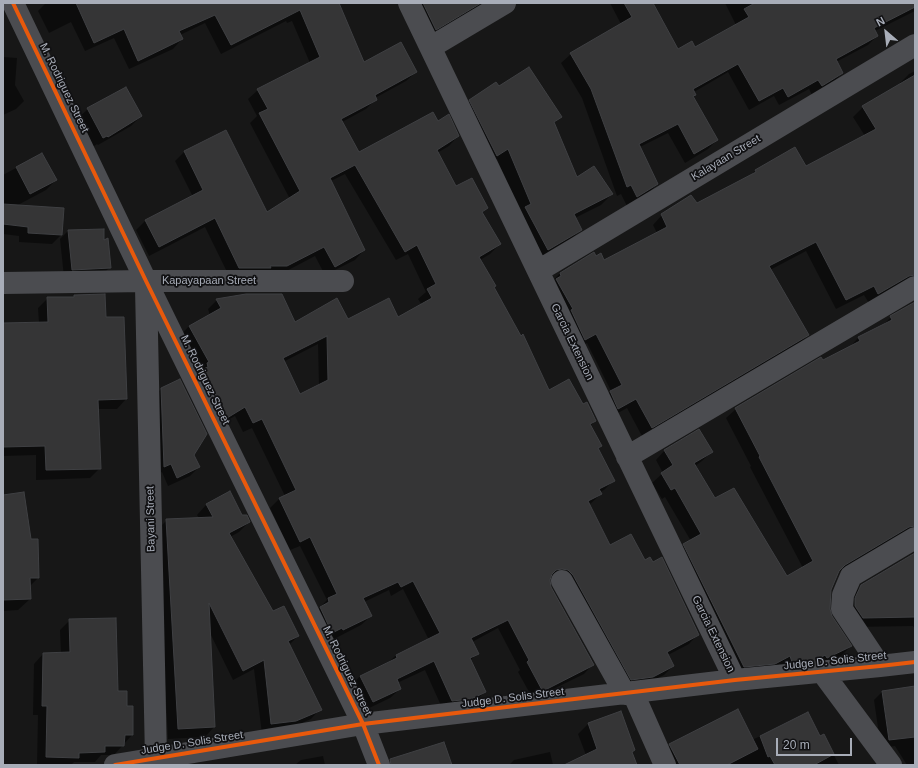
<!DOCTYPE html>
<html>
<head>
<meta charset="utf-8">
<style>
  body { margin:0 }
  #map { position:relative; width:918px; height:768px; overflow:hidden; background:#171717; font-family:Arial,sans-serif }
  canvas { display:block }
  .frame { position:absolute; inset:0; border:4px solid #a8adb8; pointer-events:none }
  .north { position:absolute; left:866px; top:12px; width:40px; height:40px; -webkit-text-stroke:3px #111113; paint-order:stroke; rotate:332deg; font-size:11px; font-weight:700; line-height:16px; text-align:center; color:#a8adb8 }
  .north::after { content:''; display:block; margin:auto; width:14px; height:18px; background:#a8adb8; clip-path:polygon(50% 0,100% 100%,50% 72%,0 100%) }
  .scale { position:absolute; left:776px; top:738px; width:76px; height:18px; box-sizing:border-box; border:2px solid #a8adb8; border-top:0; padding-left:5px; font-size:12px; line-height:14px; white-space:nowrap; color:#a8adb8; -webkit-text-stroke:3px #111113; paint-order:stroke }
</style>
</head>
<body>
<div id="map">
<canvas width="918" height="768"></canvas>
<div class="frame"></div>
<div class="north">N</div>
<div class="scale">20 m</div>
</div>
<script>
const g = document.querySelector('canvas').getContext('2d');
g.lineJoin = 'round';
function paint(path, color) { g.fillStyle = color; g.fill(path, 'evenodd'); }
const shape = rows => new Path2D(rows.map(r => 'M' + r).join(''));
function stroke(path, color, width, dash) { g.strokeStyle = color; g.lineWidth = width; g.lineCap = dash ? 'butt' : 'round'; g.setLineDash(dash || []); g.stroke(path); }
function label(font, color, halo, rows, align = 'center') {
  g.font = font + ' Arial,sans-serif'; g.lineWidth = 3.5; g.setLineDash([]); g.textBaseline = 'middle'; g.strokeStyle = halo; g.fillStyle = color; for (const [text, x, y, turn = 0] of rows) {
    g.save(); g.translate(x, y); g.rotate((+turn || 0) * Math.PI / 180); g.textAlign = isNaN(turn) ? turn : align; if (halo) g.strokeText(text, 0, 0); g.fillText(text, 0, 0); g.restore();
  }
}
paint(shape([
  [46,3,338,3,364,63,416,72,406,81,375,98,376,99,366,109,342,122,359,154,438,122,458,136,449,146,437,153,456,188,487,208,481,214,500,244,490,254,480,260,493,288,548,392,583,406,595,421,590,426,601,446,597,450,614,480,604,490,600,492,601,494,589,505,610,546,645,561,698,634,689,644,668,655,673,666,664,675,642,686,622,689,553,578,549,578,550,587,593,664,584,674,533,699,518,672,520,670,498,628,472,642,477,653,471,660,485,692,475,701,443,710,425,670,397,683,400,689,390,698,363,711,351,686,360,676,389,662,396,655,429,640,403,589,391,596,389,590,364,602,371,616,361,625,334,639,333,637,323,642,311,617,327,600,300,546,290,550,270,508,279,499,285,496,252,428,243,432,235,416,217,426,180,336,189,326,210,315,208,309,217,300,294,323,397,319,422,305,418,299,426,292,408,254,396,260,345,174,331,181,364,250,355,260,325,275,315,256,277,276,230,278,205,227,149,256,136,230,145,221,193,197,175,161,184,152,226,131,267,213,290,199,250,123,257,116,248,99,258,90,310,63,292,21,287,23,286,21,221,54,205,23,180,35,182,39,173,49,129,69,114,38,85,51,71,22,49,33,38,11],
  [318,344,319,386,299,395,283,362],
  [407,3,485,3,426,38],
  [610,3,652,3,677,51,695,48,736,25,725,3,915,3,915,11,875,31,877,36,868,45,836,62,842,73,833,83,812,95,809,89,779,105,774,96,749,110,728,72,694,92,695,94,692,97,717,140,708,149,685,163,668,133,640,147,657,184,648,194,627,206,621,194,617,196,582,98,561,63,571,54,621,24],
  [3,57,17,58,15,85,24,101,16,109,3,115],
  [915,71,915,285,869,303,864,295,836,309,806,251,770,270,808,335,799,344,642,436,627,408,609,418,601,401,611,391,587,343,576,349,551,283,560,273,596,257,604,261,657,233,653,225,662,215,696,205,749,177,755,171,794,148,805,168,865,136,853,117,863,107,900,85,900,83,909,74],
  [499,88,560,117,553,124,576,178,612,194,601,205,575,218,581,230,570,240,537,260,520,214,497,159,486,166,459,111,470,101],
  [88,109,141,116,131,126,98,145,97,144,93,147,78,118],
  [42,154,56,180,46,190,16,206,61,235,52,244,19,242,19,236,3,234,3,175],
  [68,231,103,242,110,267,101,276,64,277,60,239],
  [75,296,105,318,126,399,117,409,98,409,100,468,90,478,36,480,36,455,3,456,3,309,4,324,39,323,38,308,48,298,72,298],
  [915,303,915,540,898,536,838,572,830,590,829,609,831,616,851,646,841,656,817,667,783,671,780,664,764,673,734,676,675,554,684,545,691,541,665,497,662,499,652,483,663,473,656,460,665,450,711,452,702,461,695,466,714,500,787,577,803,568,750,467,751,466,726,418,736,409,849,348,858,338,881,327,891,317],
  [161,389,199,467,190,476,168,486,162,472,156,475,152,398],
  [230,493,242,516,249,522,239,532,230,537,272,613,298,636,289,645,320,709,311,719,286,730,262,734,254,669,233,680,210,633,214,727,205,737,168,739,157,530,167,520,199,518,197,515,206,505],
  [3,496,30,540,38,578,30,586,30,599,18,610,3,611],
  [915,554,915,629,913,626,853,627,852,595,862,585],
  [70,620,126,707,132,735,114,755,101,755,95,762,74,762,71,765,37,765,38,715,33,715,34,664,43,654,61,654,60,630],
  [915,687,915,765,907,765,895,746,881,748,874,700,882,692],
  [808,713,820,737,824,736,839,765,664,765,659,755,670,745,752,740],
  [589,723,631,752,636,765,566,765,586,755,578,734],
  [550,752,553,765,509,765,514,760],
  [323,756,325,765,295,765,301,760]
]), '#0007');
const building = shape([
  [76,3,339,3,364,62,401,42,417,72,375,95,377,100,341,119,359,152,433,112,438,121,449,114,459,136,437,150,456,186,472,178,488,208,482,212,501,244,479,257,496,286,494,287,521,336,523,334,549,390,569,379,583,404,587,402,596,421,590,424,602,446,598,448,615,481,599,489,602,494,588,501,610,545,631,534,645,560,650,557,653,562,662,557,699,635,667,652,674,666,653,677,631,680,573,575,568,570,562,569,556,570,552,574,550,580,551,587,594,665,545,690,542,690,527,662,529,660,508,620,471,638,479,654,470,658,486,692,471,699,452,701,434,661,397,679,401,689,373,702,360,676,397,658,396,655,440,633,413,581,401,587,398,582,363,598,372,616,343,630,342,628,332,633,320,607,329,602,328,598,337,594,310,537,300,542,279,498,296,490,262,419,253,423,245,407,227,418,203,369,208,367,207,363,209,362,189,326,221,308,216,299,246,294,282,294,295,322,337,298,348,319,389,298,398,317,432,298,427,289,436,284,417,245,405,252,355,165,330,178,365,250,335,267,324,247,287,266,270,266,271,268,239,268,215,218,159,247,145,220,203,190,184,151,226,130,267,212,300,191,259,113,268,109,257,89,320,57,300,10,231,45,215,15,179,31,183,39,138,61,124,29,94,43,76,3],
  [327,336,328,380,300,394,283,358,327,336],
  [423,3,481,3,436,30,423,3],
  [624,3,653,3,678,49,692,41,695,47,749,17,744,9,755,3,915,3,915,7,874,28,878,36,836,59,843,73,822,86,818,80,788,97,783,88,759,101,738,64,693,89,696,95,693,96,718,140,694,154,678,124,639,144,658,184,637,197,631,185,627,187,591,89,570,53,632,17,624,3],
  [529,67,562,117,554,122,577,177,594,166,613,194,574,214,582,230,548,250,525,207,531,204,508,149,497,156,469,100,496,82,499,86,529,67],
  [915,75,915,275,909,276,878,294,874,286,846,300,816,242,769,266,809,335,652,428,636,399,618,409,610,391,622,385,596,334,585,340,571,310,573,309,556,279,561,276,560,273,594,252,596,256,601,253,604,260,667,227,661,214,691,195,697,203,756,172,755,170,795,147,806,166,876,129,862,106,915,75],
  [126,87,142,116,108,137,107,136,103,138,87,108,126,87],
  [42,153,57,180,30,194,16,167,42,153],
  [3,204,64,208,62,235,28,233,28,227,3,224,3,204],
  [104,229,104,240,108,238,111,268,72,270,68,230,104,229],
  [105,294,106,317,124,317,127,399,98,400,101,469,46,470,45,446,3,447,3,323,48,322,47,297,74,297,74,295,105,294],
  [915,302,915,526,909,527,845,565,839,571,831,590,830,609,832,616,852,646,827,658,825,655,817,660,792,662,790,656,775,664,744,667,683,544,701,534,675,488,671,490,661,473,673,465,664,450,699,429,713,452,694,463,715,498,734,488,787,576,813,561,759,457,760,456,735,408,821,357,823,360,860,341,858,337,892,320,890,316,915,302],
  [180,379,207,434,194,455,200,467,177,478,171,464,164,467,161,388,180,379],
  [230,491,242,515,247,515,250,522,229,533,273,611,284,606,299,636,288,641,322,710,296,721,271,724,264,660,243,671,209,603,215,727,178,729,166,519,213,517,206,504,230,491],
  [24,492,31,539,38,539,39,578,30,578,31,599,3,600,3,495,24,492],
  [915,553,915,617,863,618,855,606,855,598,861,585,915,553],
  [116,618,118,691,127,691,127,706,133,706,133,735,125,735,124,746,105,746,105,752,79,753,79,758,46,757,47,706,42,706,43,653,70,652,69,619,116,618],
  [915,686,915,737,889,740,882,691,915,686],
  [738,709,758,749,727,765,680,765,669,744,738,709],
  [621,711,635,750,632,752,637,765,564,765,597,749,588,723,621,711],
  [808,712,820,736,824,734,834,754,814,765,775,765,770,756,768,757,760,736,808,712],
  [444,742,452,765,391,765,390,759,444,742]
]);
paint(building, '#353536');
stroke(building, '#3f4043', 1);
stroke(shape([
  [13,3,146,281,363,724,379,765],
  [409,3,735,680],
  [431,47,505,3],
  [538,271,915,45],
  [3,283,146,281,343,281],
  [146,287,156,758,159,765],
  [627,457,915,287],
  [562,581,625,694],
  [880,666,842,609,843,595,851,576,915,538],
  [822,672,891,765],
  [633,693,665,765],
  [115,765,363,724,735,680,880,666,915,662]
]), '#4b4c50', 22);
stroke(shape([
  [13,3,146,281,363,724,379,765],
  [115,765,363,724,735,680,880,666,915,662]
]), '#e8590c', 4);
label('11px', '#a8adb8', '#111113', [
  ["M. Rodriguez Street",64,88,64],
  ["Kalayaan Street",726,158,-31],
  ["Kapayapaan Street",209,281],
  ["Garcia Extension",572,342,64],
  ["M. Rodriguez Street",205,380,64],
  ["Bayani Street",151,519,-91],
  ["Garcia Extension",713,634,64],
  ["Judge D. Solis Street",835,661,-6],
  ["M. Rodriguez Street",347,671,64],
  ["Judge D. Solis Street",513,698,-7],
  ["Judge D. Solis Street",192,743,-9]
]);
</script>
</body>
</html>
